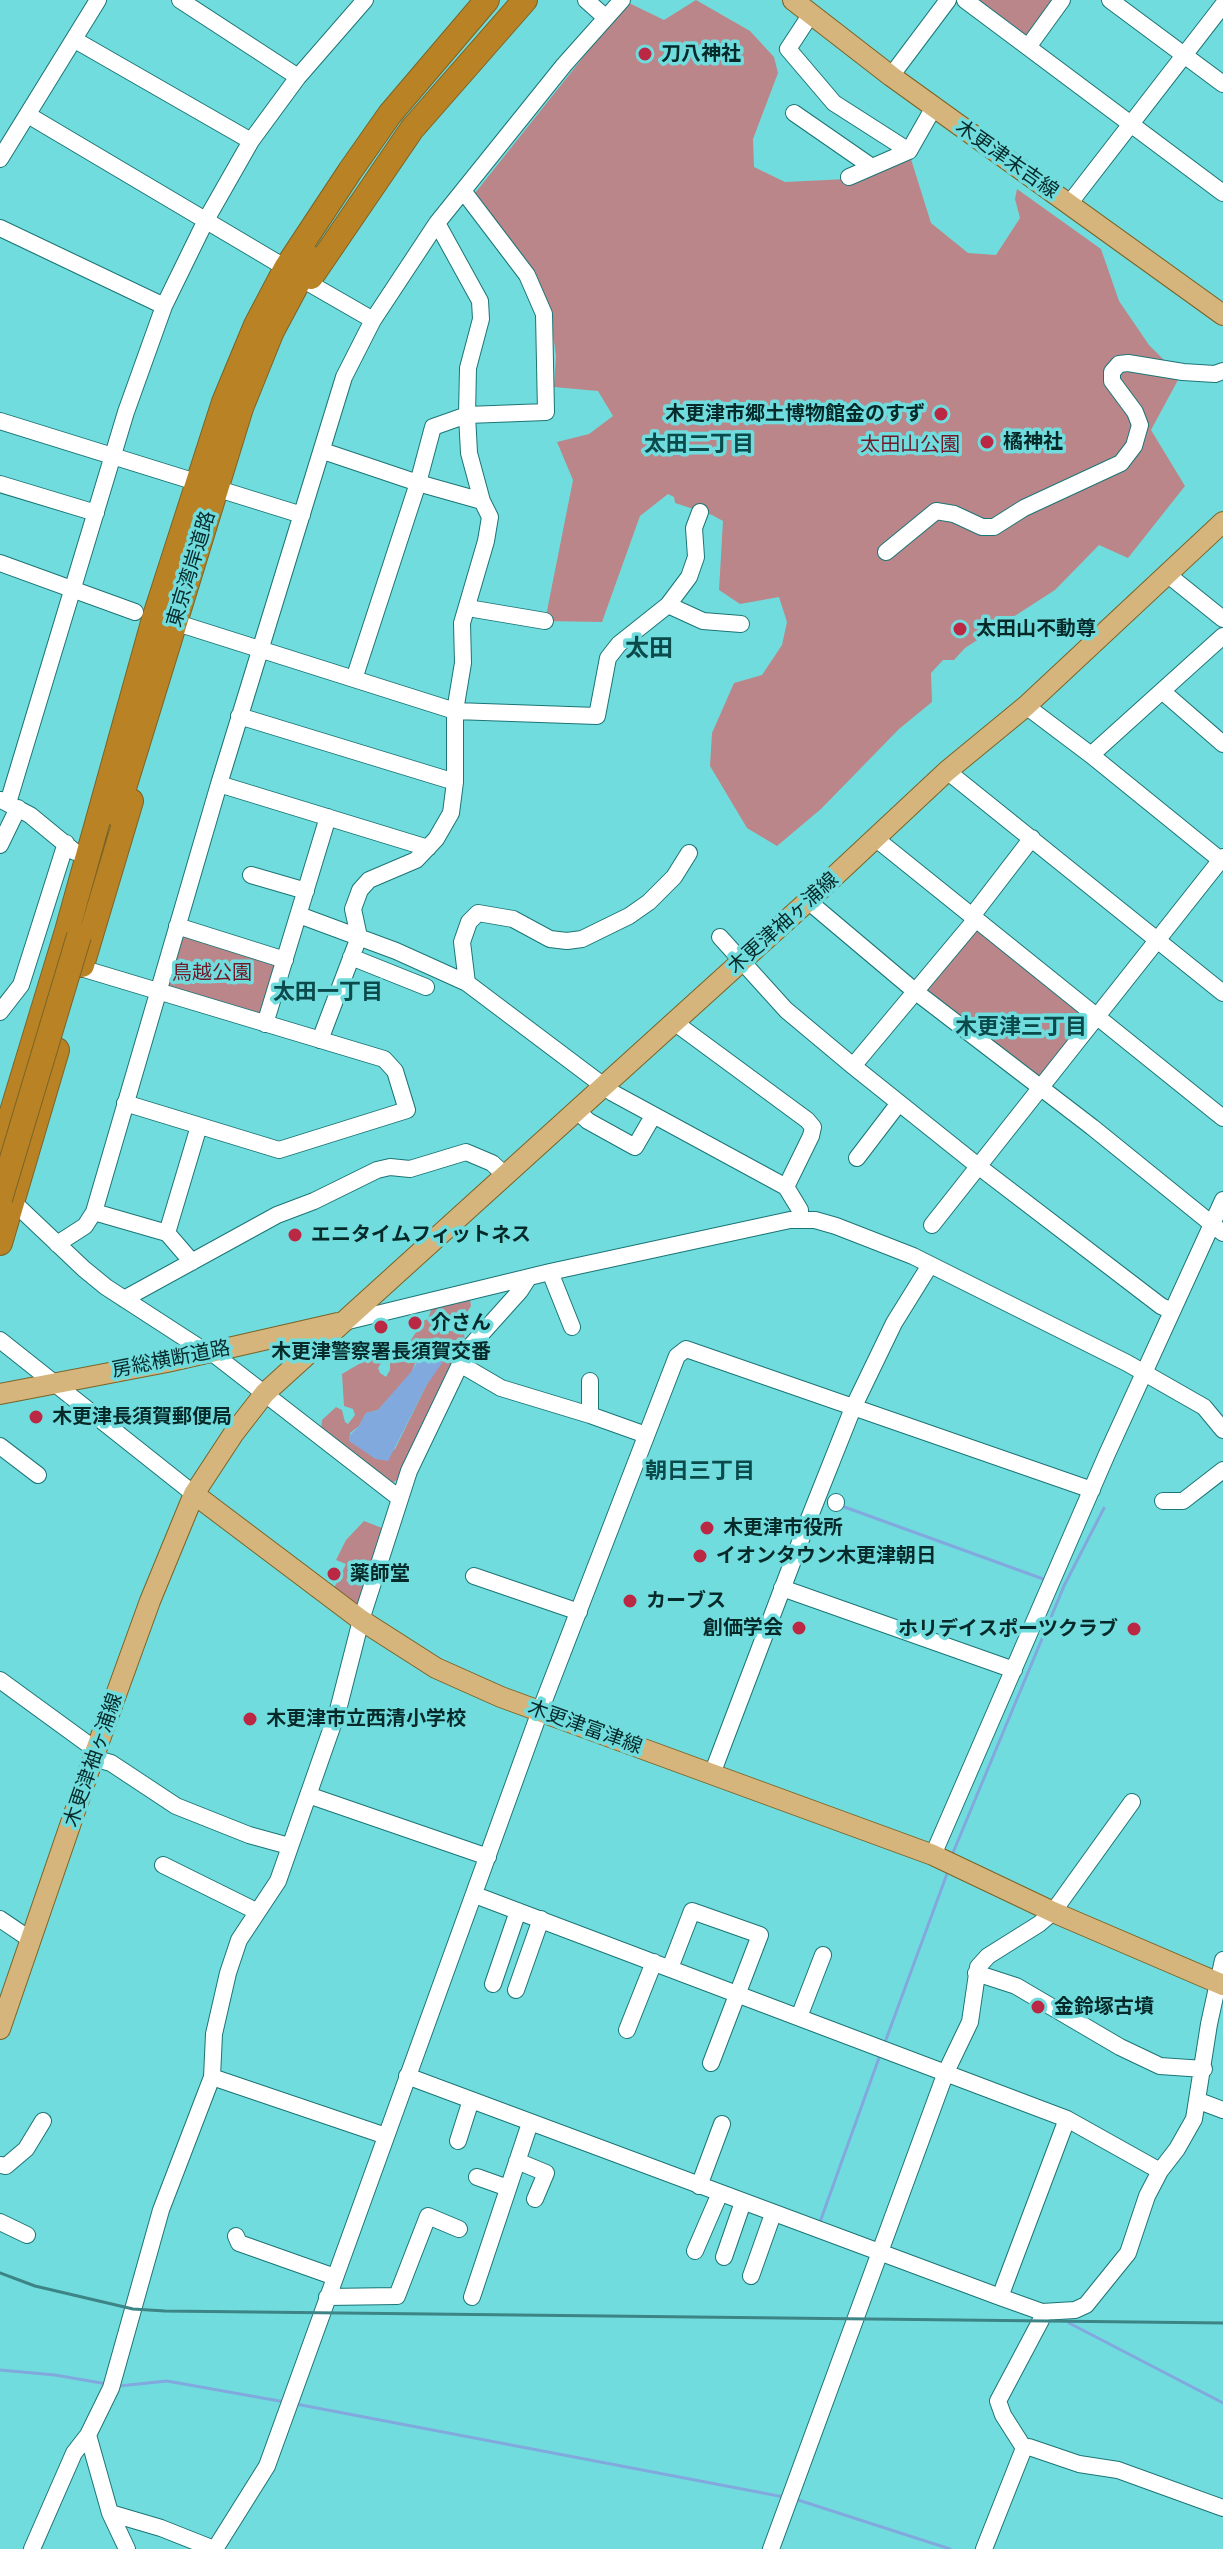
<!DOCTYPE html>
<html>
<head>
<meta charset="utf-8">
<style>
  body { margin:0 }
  canvas { display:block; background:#71dcdd }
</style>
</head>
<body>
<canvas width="1223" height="2549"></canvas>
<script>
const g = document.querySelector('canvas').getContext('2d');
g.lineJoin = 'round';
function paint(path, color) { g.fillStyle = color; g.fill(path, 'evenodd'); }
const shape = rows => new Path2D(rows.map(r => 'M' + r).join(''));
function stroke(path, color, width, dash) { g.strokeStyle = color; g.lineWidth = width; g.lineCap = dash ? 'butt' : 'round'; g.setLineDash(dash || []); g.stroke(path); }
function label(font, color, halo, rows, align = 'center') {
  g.font = font + ' "Golos Text","Noto Sans JP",sans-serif'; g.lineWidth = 7; g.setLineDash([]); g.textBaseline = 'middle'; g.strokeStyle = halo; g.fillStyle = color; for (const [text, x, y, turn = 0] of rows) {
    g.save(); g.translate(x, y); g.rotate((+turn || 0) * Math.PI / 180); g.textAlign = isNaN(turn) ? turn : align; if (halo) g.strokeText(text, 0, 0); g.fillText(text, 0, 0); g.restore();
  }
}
paint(shape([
  [696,0,750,31,774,57,778,73,753,139,754,167,785,182,847,179,911,159,931,223,968,253,996,255,1020,218,1015,199,1017,189,1101,249,1119,301,1149,345,1169,365,1178,380,1151,430,1185,486,1128,558,1099,545,1055,590,965,648,954,660,943,660,931,673,932,702,899,729,821,809,777,846,747,828,710,766,712,733,734,683,762,675,782,645,787,622,779,597,740,604,719,590,723,521,712,515,675,503,674,497,668,494,640,516,602,622,545,621,573,480,557,442,589,434,613,416,598,391,554,387,556,356,550,311,475,193,627,2,664,20],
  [968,0,1057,0,1025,42],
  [976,928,1088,1016,1043,1078,1036,1078,925,990],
  [181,933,273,962,275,966,262,1013,258,1018,162,988],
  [470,1299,471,1306,466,1314,455,1313,446,1323,449,1331,461,1331,464,1334,465,1340,402,1476,391,1484,321,1430,322,1420,336,1407,342,1410,345,1422,348,1424,355,1415,353,1409,344,1406,342,1374,364,1361,369,1349,378,1339,386,1344,388,1352,378,1368,380,1373,386,1377,390,1370,390,1356,406,1348,423,1321,428,1319,433,1304],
  [441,1339,447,1344,443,1358,426,1386,395,1449,376,1459,350,1441,350,1433,359,1426,366,1413,378,1410,411,1373,416,1361,433,1341],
  [364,1521,382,1528,360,1602,355,1603,334,1588,346,1564,336,1560,346,1540]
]), '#ba8689');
paint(shape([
  [443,1338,447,1344,442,1363,426,1386,388,1461,376,1459,349,1441,349,1436,359,1426,366,1413,378,1410,411,1372,416,1364,416,1354,419,1348,427,1342,437,1342]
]), '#81a9de');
stroke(shape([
  [839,1505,1046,1580],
  [952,1855,1064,1586,1104,1508],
  [884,2045,948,1871],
  [822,2223,820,2222,880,2055],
  [1069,2323,1223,2403],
  [0,2370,55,2375,107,2384],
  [119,2386,167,2381,285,2402],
  [296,2404,784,2497],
  [795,2499,950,2549]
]), '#81a9de', 3);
const minor = shape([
  [180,0,298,77],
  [586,0,605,17],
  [965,0,1223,193],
  [1110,0,1223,84],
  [811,14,788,49,834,103,909,151,934,107],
  [75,40,251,141],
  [1028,47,1062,0],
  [891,76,948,0],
  [794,113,872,167],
  [28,115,286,268],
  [0,159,98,0],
  [849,177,909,151],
  [1069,204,1223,5],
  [0,228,164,306],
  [307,282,373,320],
  [0,421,302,515],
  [323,451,418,483,482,501],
  [0,484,96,513],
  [886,552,936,511,954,514,982,527,994,527,1024,508,1121,463,1134,446,1140,425,1135,412,1112,381,1112,372,1119,364,1128,363,1183,372,1215,374,1223,371],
  [0,563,135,612],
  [1167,574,1223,619],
  [668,605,703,621,741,624],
  [468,608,545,621],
  [174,622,455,711,597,716,608,658,619,644,668,605,689,577,696,557,694,528,700,512],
  [354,679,418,483,433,427,467,415,546,412,544,314,527,275,464,192],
  [1162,691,1223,744],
  [1026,706,1091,755,1223,862],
  [239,716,455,782],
  [1091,755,1223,636],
  [947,771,1223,993],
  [1,800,30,815,75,852],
  [8,803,126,412,164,306,206,220,251,141,298,77,365,0],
  [875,838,1223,1118],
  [0,845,18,808],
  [428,848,219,784,344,377,373,320,437,223,564,65,622,0],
  [251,875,306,891],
  [808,901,916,992,1092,1127,1223,1233],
  [299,915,396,951,467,983,613,1093,786,1187,800,1210,800,1219],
  [972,916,1032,838],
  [177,926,285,960],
  [720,937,786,1010,853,1066,978,1166,1161,1306,1172,1311],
  [351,957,426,987],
  [81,968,384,1059,395,1071,407,1110,279,1150,125,1103],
  [467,983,462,942,469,922,478,913,513,919,550,939,567,941,582,939,629,916,649,902,674,877,689,853],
  [0,1012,21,985,66,843],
  [674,1022,807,1120,813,1127,811,1136,786,1187],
  [265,1024,328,817],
  [320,1040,359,937,353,909,360,890,369,880,416,860,436,839,451,813,455,782,455,711,463,663,462,623,486,541,490,517,482,501,469,453,467,415,468,368,481,319,480,301,437,223],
  [853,1066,976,919],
  [576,1110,588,1121,635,1147,653,1116],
  [857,1158,899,1103],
  [8,1197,84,1269,106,1287,197,1346,200,1354],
  [94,1212,167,1233,192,1262],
  [932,1225,1223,857],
  [167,1233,199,1126],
  [57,1244,85,1226,94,1212,219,784],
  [550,1272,572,1327],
  [124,1299,277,1215,314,1201,377,1170,390,1167,410,1169,466,1152,492,1163,505,1175],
  [344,1322,550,1272,790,1220,815,1220,836,1226,913,1256,1127,1363,1204,1407,1223,1430],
  [0,1340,194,1494],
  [211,1352,399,1498],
  [460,1364,501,1388,590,1415,646,1435],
  [590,1415,590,1381],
  [0,1446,38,1475],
  [1163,1501,1183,1501,1223,1470],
  [836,1503,836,1502],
  [474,1576,579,1612],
  [782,1588,1014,1670],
  [0,1680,96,1750],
  [93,1758,111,1763,176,1806,249,1835,289,1846],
  [712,1774,808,1521,853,1408,894,1323,930,1265],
  [308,1795,488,1857],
  [933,1855,1107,1454,1223,1200],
  [163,1865,256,1911],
  [475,1895,1067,2119,1160,2171],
  [0,1919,31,1940],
  [670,1968,692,1911,760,1935,711,2063],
  [976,1973,1016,1986,1120,2047,1160,2066,1204,2069],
  [493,1984,518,1911],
  [516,1990,541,1919],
  [799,2017,823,1955],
  [627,2030,654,1962],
  [407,2076,1000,2297,1042,2312,1075,2310,1086,2305,1128,2253,1147,2196,1160,2171,1177,2149,1194,2119,1209,2024,1223,1960],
  [212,2077,386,2136],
  [1199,2101,1223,2110],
  [458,2141,471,2100],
  [517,2161,546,2173,535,2199],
  [0,2165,6,2166,26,2149,43,2121],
  [477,2177,508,2188],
  [699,2186,722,2124],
  [0,2222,27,2235],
  [236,2236,239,2243,335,2277],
  [695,2251,720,2193],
  [724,2257,743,2202],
  [751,2276,773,2214],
  [327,2297,397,2296,428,2216,459,2229],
  [472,2297,530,2123],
  [1000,2297,1067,2119],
  [88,2435,110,2513,127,2549],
  [1024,2448,1029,2447,1079,2464,1118,2470,1223,2508],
  [1024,2448,1003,2415,998,2401,1041,2320,1042,2312],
  [110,2513,161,2528,214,2549],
  [32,2549,74,2453,88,2435,111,2388,161,2210,212,2077,214,2034,228,1973,239,1940,278,1881,338,1710,361,1620,409,1471,467,1350,520,1291,529,1277],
  [215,2549,267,2466,540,1711,677,1356,686,1349,1092,1490],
  [771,2549,946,2072,970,2022,978,1967,988,1956,1039,1924,1053,1912,1132,1802],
  [984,2549,1024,2448]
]);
const major = shape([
  [793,0,891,76,1223,315],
  [0,1394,167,1362,338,1323],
  [194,1494,361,1620,436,1668,501,1697,933,1855,1053,1912,1223,1985],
  [0,2029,96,1750,150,1601,194,1494,234,1433,265,1393,808,901,947,771,1026,706,1223,522]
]);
const highway = shape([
  [311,277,412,129,525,0],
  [116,814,241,408,272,331,311,258],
  [82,965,131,801],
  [0,1151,67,931,154,619,224,402,256,325,286,268,350,171,390,114,487,0],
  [0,1243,57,1050]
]);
stroke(minor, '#1c7576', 18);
stroke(major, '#7a6427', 22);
stroke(highway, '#7a6427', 26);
stroke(minor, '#fff', 16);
stroke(major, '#d5b57c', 20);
stroke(highway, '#b98325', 24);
stroke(shape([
  [0,2273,35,2286,133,2309,165,2311,1223,2323]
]), '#3c8485', 3);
const highwayBridge = shape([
  [0,1199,79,936]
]);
stroke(highwayBridge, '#7a6427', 26, []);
stroke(highwayBridge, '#b98325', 24);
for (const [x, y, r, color] of [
  [645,54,8,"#ba2844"],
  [941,414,8,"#ba2844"],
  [987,442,8,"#ba2844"],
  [960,629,8,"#ba2844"],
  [295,1235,8,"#ba2844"],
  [415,1323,8,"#ba2844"],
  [381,1327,8,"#ba2844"],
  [36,1417,8,"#ba2844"],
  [707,1528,8,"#ba2844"],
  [700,1556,8,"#ba2844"],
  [334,1574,8,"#ba2844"],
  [630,1601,8,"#ba2844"],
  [799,1628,8,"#ba2844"],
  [1134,1629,8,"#ba2844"],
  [250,1719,8,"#ba2844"],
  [1038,2007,8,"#ba2844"]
]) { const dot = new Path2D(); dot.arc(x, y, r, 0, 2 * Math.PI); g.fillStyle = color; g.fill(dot); stroke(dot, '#71dcdd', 3); }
label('bold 20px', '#062a2a', '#71dcdd', [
  ["刀八神社",661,54],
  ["木更津市郷土博物館金のすず",925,414,"right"],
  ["橘神社",1003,442],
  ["太田山不動尊",976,629],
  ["エニタイムフィットネス",311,1235],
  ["介さん",431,1323],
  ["木更津警察署長須賀交番",381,1352,"center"],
  ["木更津長須賀郵便局",52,1417],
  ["木更津市役所",723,1528],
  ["イオンタウン木更津朝日",716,1556],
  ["薬師堂",350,1574],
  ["カーブス",646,1601],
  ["創価学会",783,1628,"right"],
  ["ホリデイスポーツクラブ",1118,1629,"right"],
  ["木更津市立西清小学校",266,1719],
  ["金鈴塚古墳",1054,2007]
], 'left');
label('20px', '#062a2a', '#71dcdd', [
  ["木更津末吉線",1007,159,35],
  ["東京湾岸道路",191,569,-73],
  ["木更津袖ヶ浦線",783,923,-42],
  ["房総横断道路",171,1359,-11],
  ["木更津富津線",585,1727,20],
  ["木更津袖ヶ浦線",93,1760,-71]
]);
label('20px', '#701928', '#71dcdd', [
  ["太田山公園",910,445],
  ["鳥越公園",212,973]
]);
label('bold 22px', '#0a4a4b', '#71dcdd', [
  ["太田二丁目",699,444],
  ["太田一丁目",328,992],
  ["木更津三丁目",1021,1027],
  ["朝日三丁目",700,1471]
]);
label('bold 24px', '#0a4a4b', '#71dcdd', [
  ["太田",649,648]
]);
</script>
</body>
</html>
